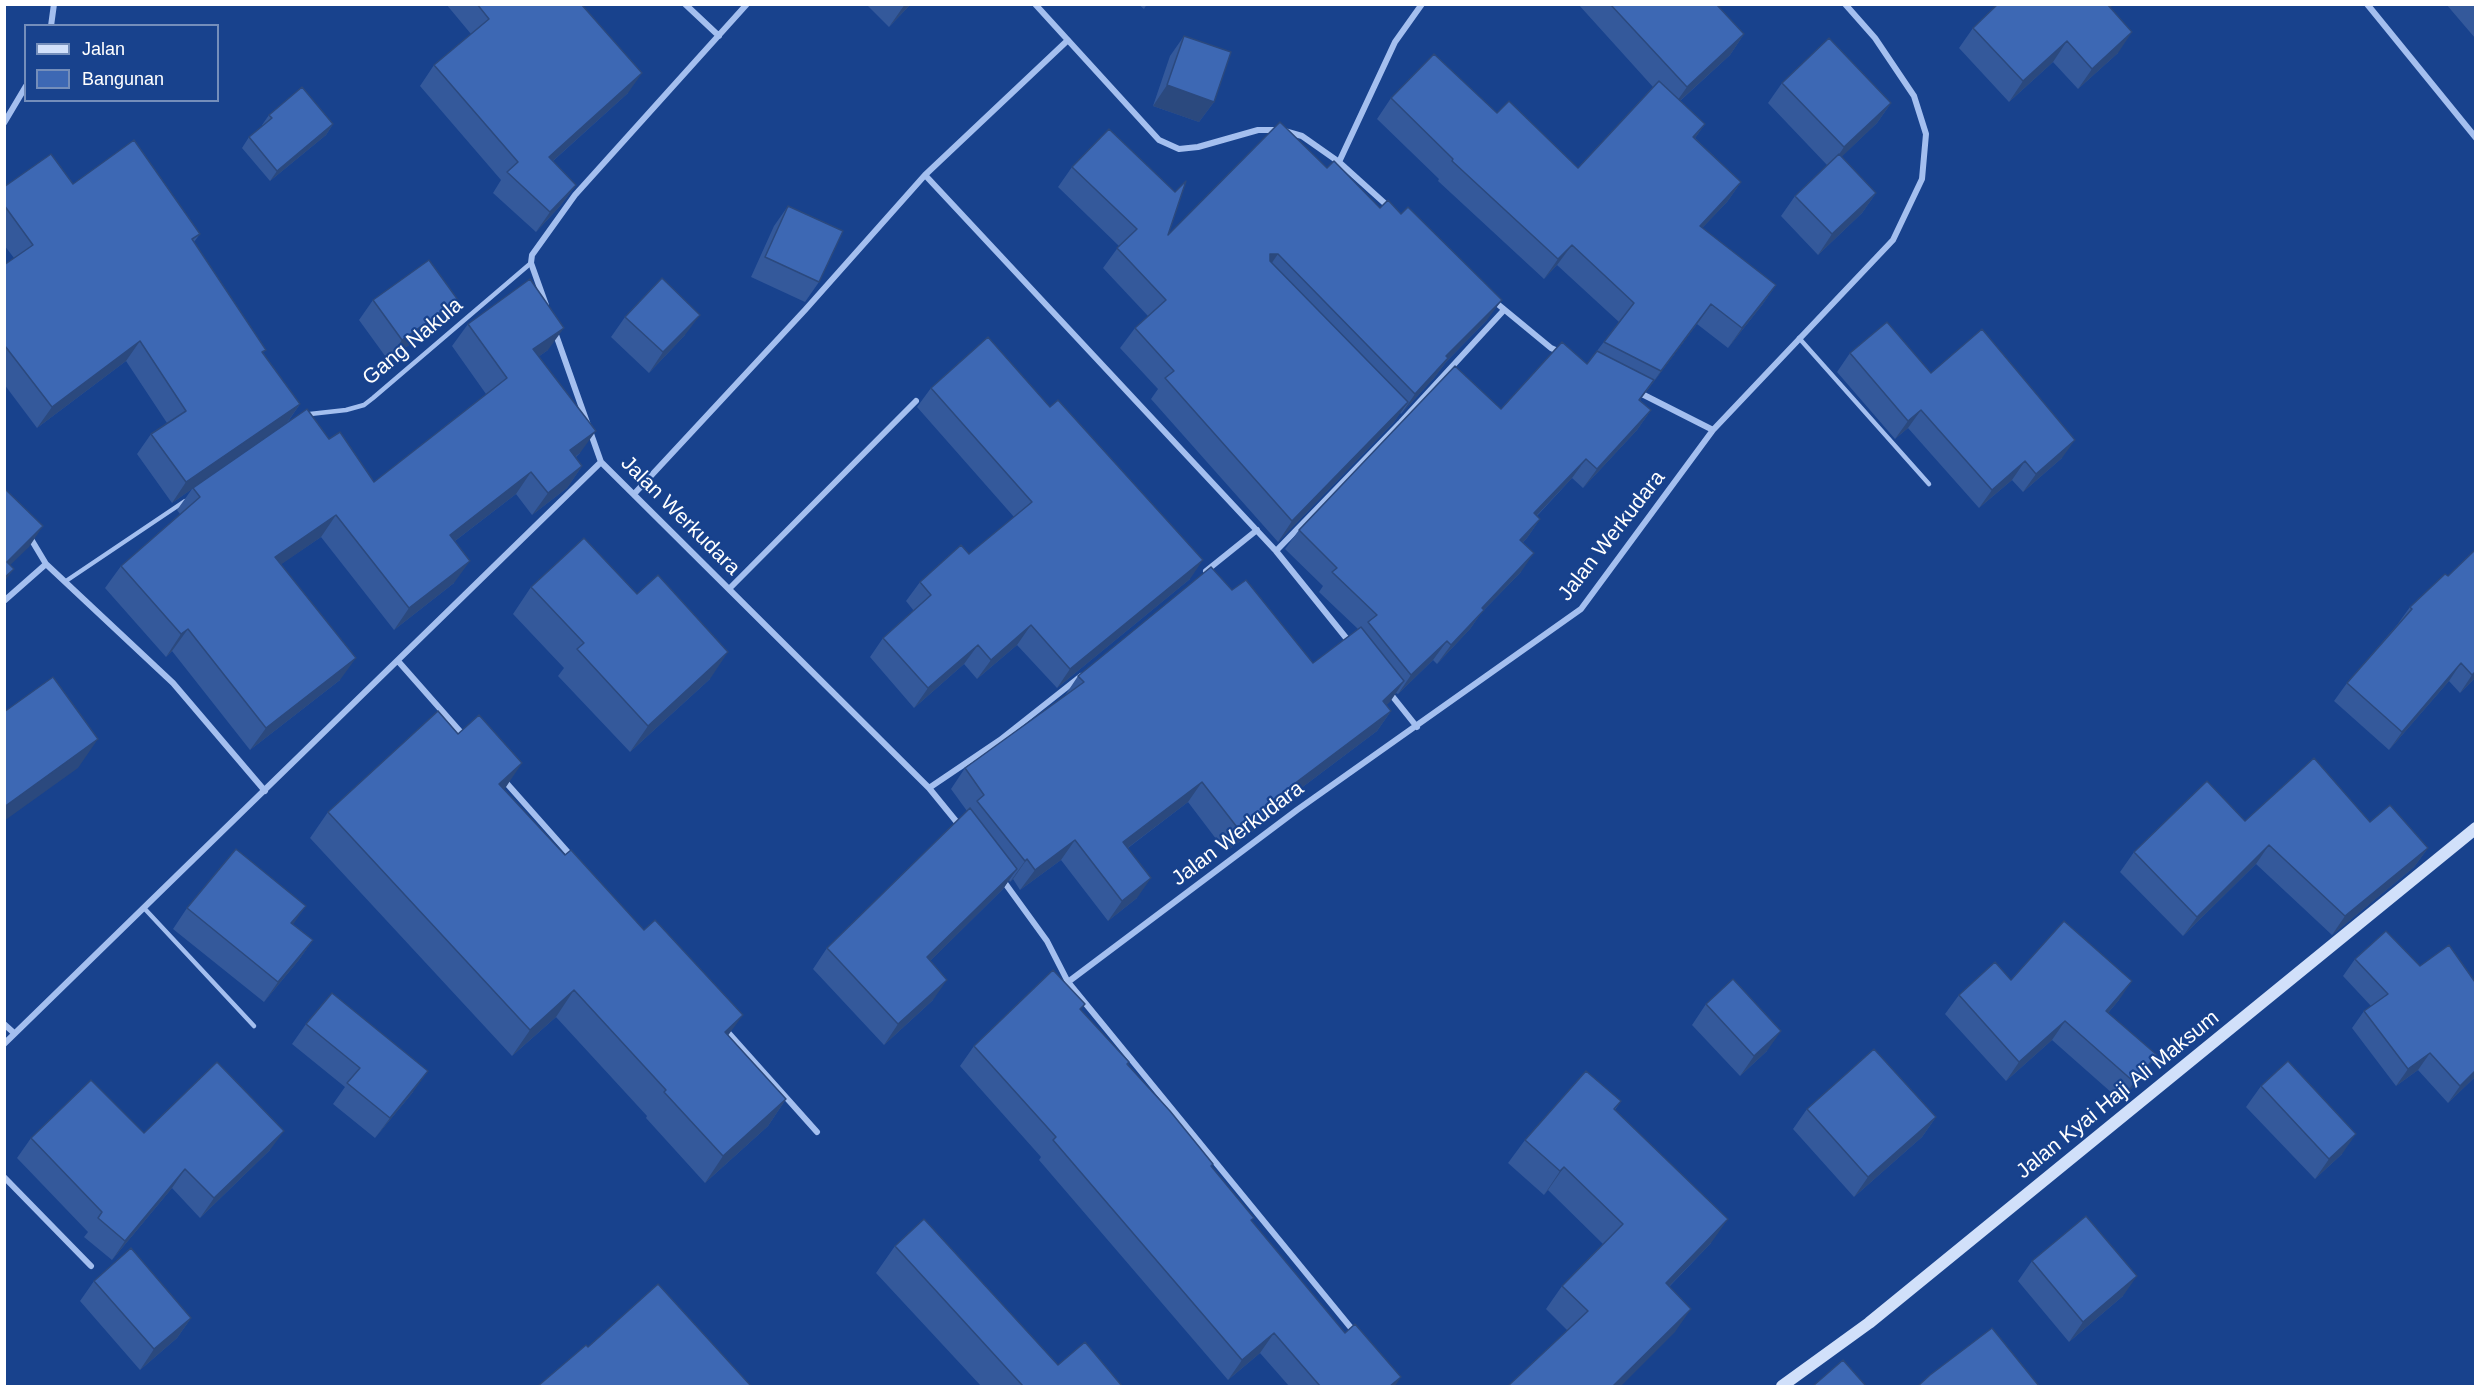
<!DOCTYPE html>
<html>
<head>
<meta charset="utf-8">
<style>
  body { margin:0 }
  #map { position:relative; width:2480px; height:1391px; overflow:hidden; background:#18428d; font-family:Helvetica,sans-serif }
  canvas { display:block }
  .frame { position:absolute; inset:0; border:6px solid #fff; pointer-events:none }
  .legend { position:absolute; left:24px; top:24px; width:195px; height:78px; box-sizing:border-box; background:#18428d; border:2px solid #748ebb; margin:0; padding:8px 10px; list-style:none; font-size:18px; color:#fff }
  .legend li { display:flex; align-items:center; gap:12px; height:30px }
  .legend b { width:30px; border:2px solid #748ebb }
</style>
</head>
<body>
<div id="map">
<canvas width="2480" height="1391"></canvas>
<div class="frame"></div>
<ul class="legend">
<li><b style="height:8px;background:#d1e0fa"></b>Jalan</li>
<li><b style="height:16px;background:#3d68b4"></b>Bangunan</li>
</ul>
</div>
<script>
const g = document.querySelector('canvas').getContext('2d');
g.lineJoin = 'round';
const shape = rows => new Path2D(rows.map(r => 'M' + r).join(''));
function stroke(path, color, width, dash) { g.strokeStyle = color; g.lineWidth = width; g.lineCap = dash ? 'butt' : 'round'; g.setLineDash(dash || []); g.stroke(path); }
function paint(path, color) { g.fillStyle = color; g.fill(path, 'evenodd'); }
function label(font, color, halo, rows, align = 'center') {
  g.font = font + ' Helvetica,sans-serif'; g.lineWidth = 4.5; g.setLineDash([]); g.textBaseline = 'middle'; g.strokeStyle = halo; g.fillStyle = color; for (const [text, x, y, turn = 0] of rows) {
    g.save(); g.translate(x, y); g.rotate((+turn || 0) * Math.PI / 180); g.textAlign = isNaN(turn) ? turn : align; if (halo) g.strokeText(text, 0, 0); g.fillText(text, 0, 0); g.restore();
  }
}
stroke(shape([
  [1799,338,1929,484],
  [305,417,310,414,346,410,364,405,373,398,531,263],
  [66,581,185,501],
  [144,908,254,1026]
]), '#a4bfef', 4.5);
stroke(shape([
  [685,4,719,36],
  [1035,4,1159,140,1179,149,1198,147,1258,130,1281,130,1302,136,1339,162,1390,208],
  [2367,4,2476,138],
  [51,26,54,4],
  [4,123,26,86],
  [1339,162,1395,42,1422,4],
  [925,175,1276,551,1351,644],
  [1494,301,1551,348,1562,353],
  [546,305,531,263,532,255,575,195,747,4],
  [555,332,601,462,929,788,960,826],
  [1638,392,1713,430],
  [635,493,805,310,925,175,1068,40],
  [28,534,46,564,173,683,265,791],
  [1276,551,1401,422,1504,310],
  [1206,571,1257,530],
  [729,589,916,401],
  [4,601,46,564],
  [398,661,465,737],
  [1389,692,1417,727],
  [502,778,573,858],
  [929,788,1000,740,1081,676],
  [1002,879,1047,941,1068,982,1356,1334],
  [1068,982,1297,810,1581,609,1713,430,1893,240,1922,179,1926,134,1914,96,1875,38,1845,4],
  [4,1024,14,1033],
  [725,1029,817,1132],
  [4,1044,601,462],
  [4,1177,91,1266]
]), '#a4bfef', 6);
stroke(shape([
  [1782,1386,1869,1323,2476,828]
]), '#d1e0fa', 12);
paint(shape([
  [446,4,583,4,582,5,628,93,553,161,576,185,561,205,536,232,493,193,501,180,420,86,434,65,471,34],
  [866,4,911,4,889,27],
  [1138,4,1147,4,1144,9],
  [1578,4,1716,4,1744,34,1730,55,1680,101,1705,124,1695,138,1741,182,1727,202,1702,228,1776,285,1762,305,1728,348,1697,324,1640,400,1651,410,1637,430,1583,488,1572,478,1537,516,1540,519,1527,538,1522,543,1521,572,1481,613,1470,629,1437,664,1433,660,1398,694,1396,693,1386,705,1391,711,1377,731,1272,810,1262,824,1226,852,1188,802,1128,848,1137,898,1108,921,1061,860,1020,890,1013,879,1010,882,1009,880,1003,889,930,961,933,1000,884,1045,813,969,827,948,967,811,951,789,965,768,1064,697,1078,676,1232,590,1313,663,1358,629,1319,592,1323,586,1285,549,1299,530,1501,409,1587,364,1619,322,1557,265,1544,279,1438,181,1439,179,1377,119,1391,98,1497,113,1578,168,1653,87],
  [2446,4,2475,4,2475,38],
  [2110,8,2118,53,2078,89,2053,62,2009,102,1959,48,1973,28],
  [1184,36,1214,102,1199,122,1153,106,1170,56],
  [1782,83,1891,103,1877,123,1841,157,1876,193,1862,213,1818,255,1781,216,1795,196,1827,165,1768,103],
  [269,115,333,124,326,135,270,181,242,148,249,137,263,126,262,125],
  [1072,167,1168,235,1327,168,1487,320,1446,362,1434,378,1401,414,1400,413,1394,422,1278,542,1151,399,1158,389,1120,348,1135,328,1148,316,1103,268,1119,246,1058,187],
  [73,184,200,234,194,242,263,353,300,404,287,423,329,439,374,482,486,394,452,346,468,324,548,350,538,357,580,453,576,457,582,466,567,488,532,515,516,494,455,541,454,583,394,630,321,537,281,564,340,680,250,750,172,651,166,657,105,588,121,566,180,514,177,510,192,489,172,503,137,454,151,434,167,423,126,361,37,428,4,384,4,265,14,258,4,245,4,187],
  [788,206,819,282,805,302,751,277,774,226],
  [373,300,444,320,388,360,359,320],
  [625,317,685,335,649,373,611,337],
  [1850,353,1931,373,2062,458,2023,492,2012,480,1979,508,1908,428,1895,439,1837,372],
  [931,388,1190,579,1057,688,1017,645,977,679,964,664,914,708,870,657,883,638,914,611,906,601,920,582,969,554,1014,517,917,407],
  [2475,550,2475,678,2460,693,2449,681,2389,750,2334,701,2347,683,2397,625,2410,607,2448,576],
  [531,587,710,679,630,752,558,676,564,668,513,614],
  [504,789,786,1099,768,1126,705,1183,646,1118,647,1116,556,1017,512,1056,310,838,328,812],
  [2245,821,2370,822,2428,848,2414,867,2332,935,2256,864,2183,936,2120,872,2134,852],
  [187,908,293,924,313,940,298,961,264,1002,173,929],
  [2355,959,2475,1077,2448,1103,2418,1070,2396,1086,2352,1028,2364,1011,2371,1006,2343,976],
  [2011,980,2119,1000,2108,1013,2144,1074,2121,1101,2052,1040,2006,1081,1945,1014,1959,995],
  [1706,1004,1767,1051,1740,1076,1692,1025],
  [1081,1010,1129,1062,1128,1064,1213,1164,1211,1167,1252,1221,1345,1333,1395,1386,1289,1386,1260,1353,1228,1380,1039,1160,1041,1157,960,1066,974,1046],
  [306,1024,413,1092,375,1138,333,1104,345,1087,292,1044],
  [2261,1086,2342,1154,2315,1179,2246,1107],
  [1621,1101,1615,1110,1711,1243,1669,1287,1675,1332,1568,1331,1546,1309,1562,1286,1603,1244,1548,1190,1544,1195,1508,1163,1525,1140],
  [1807,1109,1936,1117,1922,1137,1854,1197,1793,1129],
  [144,1133,270,1150,200,1218,172,1188,112,1260,84,1237,88,1232,17,1158,31,1138],
  [895,1246,1058,1365,1122,1386,981,1386,876,1273],
  [2032,1261,2123,1296,2069,1342,2018,1281],
  [94,1281,191,1318,177,1338,140,1370,80,1301]
]), '#34599b');
paint(shape([
  [905,4,911,4,889,27,903,7],
  [2114,4,2093,25,2107,5],
  [2132,32,2118,53,2078,89,2092,69],
  [1744,34,1730,55,1672,108,1687,87],
  [2067,41,2053,62,2009,102,2023,81],
  [642,73,628,93,535,177,549,157],
  [1167,85,1214,102,1199,122,1153,106],
  [1891,103,1877,123,1830,168,1844,147],
  [333,124,326,135,270,181,277,171],
  [1705,124,1690,145,1693,137],
  [1741,182,1727,202,1685,246,1700,226],
  [576,185,561,205,536,232,550,212],
  [1876,193,1862,213,1818,255,1832,234],
  [1572,245,1557,265,1544,279,1558,259],
  [1270,254,1278,254,1264,274],
  [1776,285,1762,305,1728,348,1742,328],
  [458,300,444,320,388,360,402,340],
  [1502,300,1487,320,1446,362,1434,378,1401,414,1415,394,1446,356],
  [1711,304,1697,324,1647,391,1661,371],
  [700,315,685,335,649,373,663,352],
  [564,328,548,350,517,372,533,349],
  [140,341,126,361,37,428,52,407],
  [1408,402,1394,422,1278,542,1292,521],
  [300,404,286,424,172,503,186,482],
  [1651,410,1637,430,1583,488,1597,469],
  [1921,410,1908,428,1895,439,1908,421],
  [596,431,580,453,555,472,570,450],
  [2075,440,2062,458,2023,492,2036,474],
  [1586,459,1572,478,1521,532,1534,513],
  [2025,461,2012,480,1979,508,1992,490],
  [582,466,567,488,532,515,548,493],
  [531,472,516,494,434,557,450,535],
  [336,515,321,537,260,579,275,557],
  [1540,519,1527,538,1506,559,1520,540],
  [43,526,29,547,4,571,7,562],
  [1534,553,1521,572,1481,613,1470,629,1437,664,1451,645,1482,608],
  [1203,560,1190,579,1057,688,1070,669],
  [470,561,454,583,394,630,409,608],
  [14,569,4,582,4,578],
  [1031,625,1017,645,977,679,991,660],
  [188,629,172,651,166,657,181,634],
  [1447,641,1433,660,1398,694,1411,675],
  [978,645,964,664,914,708,928,688],
  [728,652,710,679,630,752,648,726],
  [356,658,340,680,250,750,266,728],
  [2461,663,2449,681,2389,750,2402,732],
  [2475,672,2475,678,2460,693,2472,675],
  [1404,681,1390,702,1369,721,1383,701],
  [1391,711,1377,731,1272,810,1262,824,1226,852,1240,831,1274,799],
  [98,739,78,768,4,821,4,807],
  [522,763,504,790,499,784],
  [1202,782,1188,802,1109,862,1123,842],
  [1075,840,1061,860,1020,890,1035,870],
  [2269,845,2256,864,2183,936,2197,917],
  [2428,848,2414,867,2332,935,2345,916],
  [1027,859,1013,879,1010,882,1025,861],
  [1017,869,1003,889,913,978,927,957],
  [1151,878,1137,898,1108,921,1122,901],
  [306,906,292,926,291,923],
  [313,940,298,961,264,1002,278,982],
  [947,980,933,1000,884,1045,898,1024],
  [2132,981,2119,1000,2093,1030,2106,1011],
  [574,990,556,1017,512,1056,530,1030],
  [743,1015,724,1041,725,1032],
  [2065,1021,2052,1040,2006,1081,2019,1062],
  [1781,1031,1767,1051,1740,1076,1754,1056],
  [2430,1053,2418,1070,2396,1086,2408,1069],
  [2157,1055,2144,1074,2121,1101,2134,1082],
  [428,1071,413,1092,375,1138,390,1118],
  [2475,1071,2475,1077,2448,1103,2460,1086],
  [786,1099,768,1126,705,1183,723,1156],
  [1936,1117,1922,1137,1854,1197,1868,1177],
  [284,1131,270,1150,200,1218,214,1198],
  [2356,1134,2342,1154,2315,1179,2329,1159],
  [1564,1167,1548,1190,1544,1195,1560,1171],
  [185,1169,172,1188,112,1260,125,1241],
  [1728,1219,1711,1243,1649,1307,1666,1283],
  [2137,1276,2123,1296,2069,1342,2083,1322],
  [1691,1309,1675,1332,1621,1386,1613,1386],
  [191,1318,177,1338,140,1370,154,1349],
  [1274,1333,1260,1353,1228,1380,1242,1360],
  [1401,1377,1395,1386,1390,1386]
]), '#2b497e');
const building = shape([
  [477,4,581,4,642,73,549,157,576,185,550,212,507,172,518,162,434,65,489,19,477,4],
  [1610,4,1716,4,1744,34,1687,87,1610,4],
  [1998,4,2107,4,2132,32,2092,69,2067,41,2023,81,1973,28,1998,4],
  [1184,36,1231,52,1214,102,1167,85,1184,36],
  [1829,38,1891,103,1844,147,1782,83,1829,38],
  [1434,54,1497,113,1509,101,1578,168,1659,81,1705,124,1693,137,1741,182,1700,226,1776,285,1742,328,1711,304,1661,371,1604,342,1634,303,1572,245,1558,259,1452,161,1453,159,1391,98,1434,54],
  [302,87,333,124,277,171,249,137,272,118,269,115,302,87],
  [1280,122,1327,168,1334,161,1380,208,1388,200,1401,214,1408,207,1502,300,1446,356,1448,358,1415,394,1278,254,1270,254,1270,261,1408,402,1292,521,1165,378,1174,371,1135,328,1166,300,1117,248,1137,229,1072,167,1109,129,1175,192,1186,181,1168,235,1280,122],
  [134,140,200,234,192,239,266,350,262,352,300,404,186,482,151,434,186,411,140,341,52,407,5,346,4,347,4,265,33,245,4,205,4,187,51,154,73,184,134,140],
  [1839,154,1876,193,1832,234,1795,196,1839,154],
  [788,206,843,231,819,282,765,257,788,206],
  [429,260,458,300,402,340,373,300,429,260],
  [662,278,700,315,663,352,625,317,662,278],
  [530,279,564,328,533,349,596,431,570,450,582,466,548,493,531,472,450,535,470,561,409,608,336,515,275,557,356,658,266,728,188,629,181,634,121,566,200,497,193,488,307,409,329,439,340,432,374,482,507,378,468,324,530,279],
  [1887,322,1931,373,1982,329,2075,440,2036,474,2025,461,1992,490,1921,410,1908,421,1850,353,1887,322],
  [988,337,1050,407,1058,400,1203,560,1070,669,1031,625,991,660,978,645,928,688,883,638,931,595,920,582,961,545,969,554,1032,502,931,388,988,337],
  [1562,342,1587,364,1597,351,1654,380,1639,400,1651,410,1597,469,1586,459,1534,513,1540,519,1520,540,1534,553,1482,608,1484,610,1451,645,1447,641,1411,675,1368,622,1377,615,1332,572,1337,568,1299,530,1455,366,1501,409,1562,342],
  [4,488,43,526,7,562,14,569,4,578,4,488],
  [584,538,637,594,658,575,728,652,648,726,577,649,584,643,531,587,584,538],
  [2475,550,2475,672,2472,675,2461,663,2402,732,2347,683,2412,609,2410,607,2445,574,2448,576,2475,550],
  [1211,567,1232,590,1246,580,1313,663,1361,627,1404,681,1383,701,1391,711,1274,799,1276,804,1240,831,1202,782,1123,842,1151,878,1122,901,1075,840,1035,870,1027,859,1025,861,977,801,984,795,965,768,1084,682,1078,676,1211,567],
  [53,677,98,739,4,807,4,712,53,677],
  [438,711,458,734,479,715,522,763,499,784,565,855,571,850,644,930,655,920,743,1015,725,1032,786,1099,723,1156,664,1092,666,1090,574,990,530,1030,328,812,438,711],
  [2314,758,2370,822,2390,805,2428,848,2345,916,2269,845,2197,917,2134,852,2207,781,2245,821,2314,758],
  [970,808,1017,869,927,957,947,980,898,1024,827,948,970,808],
  [236,849,306,906,291,923,313,940,278,982,187,908,236,849],
  [2064,921,2132,981,2106,1011,2157,1055,2134,1082,2065,1021,2019,1062,1959,995,1995,962,2011,980,2064,921],
  [2386,931,2420,966,2449,945,2475,982,2475,1071,2460,1086,2430,1053,2408,1069,2364,1011,2388,994,2355,959,2386,931],
  [1053,970,1085,1004,1080,1009,1129,1062,1127,1064,1170,1111,1213,1164,1211,1166,1254,1218,1251,1220,1345,1333,1355,1324,1401,1377,1390,1386,1320,1386,1274,1333,1242,1360,1053,1140,1056,1137,974,1046,1053,970],
  [1733,979,1781,1031,1754,1056,1706,1004,1733,979],
  [332,993,428,1071,390,1118,347,1083,360,1068,306,1024,332,993],
  [1874,1049,1936,1117,1868,1177,1807,1109,1874,1049],
  [2288,1061,2356,1134,2329,1159,2261,1086,2288,1061],
  [217,1062,284,1131,214,1198,185,1169,125,1241,98,1218,102,1212,31,1138,91,1080,144,1133,217,1062],
  [1586,1071,1621,1101,1614,1109,1728,1219,1666,1283,1691,1309,1613,1386,1508,1386,1588,1311,1562,1286,1623,1224,1564,1167,1560,1171,1525,1140,1586,1071],
  [2086,1216,2137,1276,2083,1322,2032,1261,2086,1216],
  [924,1219,1058,1365,1085,1342,1122,1386,1023,1386,895,1246,924,1219],
  [131,1248,191,1318,154,1349,94,1281,131,1248],
  [658,1284,751,1386,538,1386,586,1345,588,1347,658,1284],
  [1992,1328,2039,1386,1918,1386,1930,1375,1992,1328],
  [1843,1360,1866,1386,1813,1386,1843,1360]
]);
paint(building, '#3d68b4');
stroke(building, '#2b497e', 1.5);
label('21px', '#fff', '#18428d', [
  ["Gang Nakula",413,342,-40],
  ["Jalan Werkudara",680,516,45],
  ["Jalan Werkudara",1612,536,-52],
  ["Jalan Werkudara",1238,834,-37],
  ["Jalan Kyai Haji Ali Maksum",2118,1095,-39]
]);
</script>
</body>
</html>
